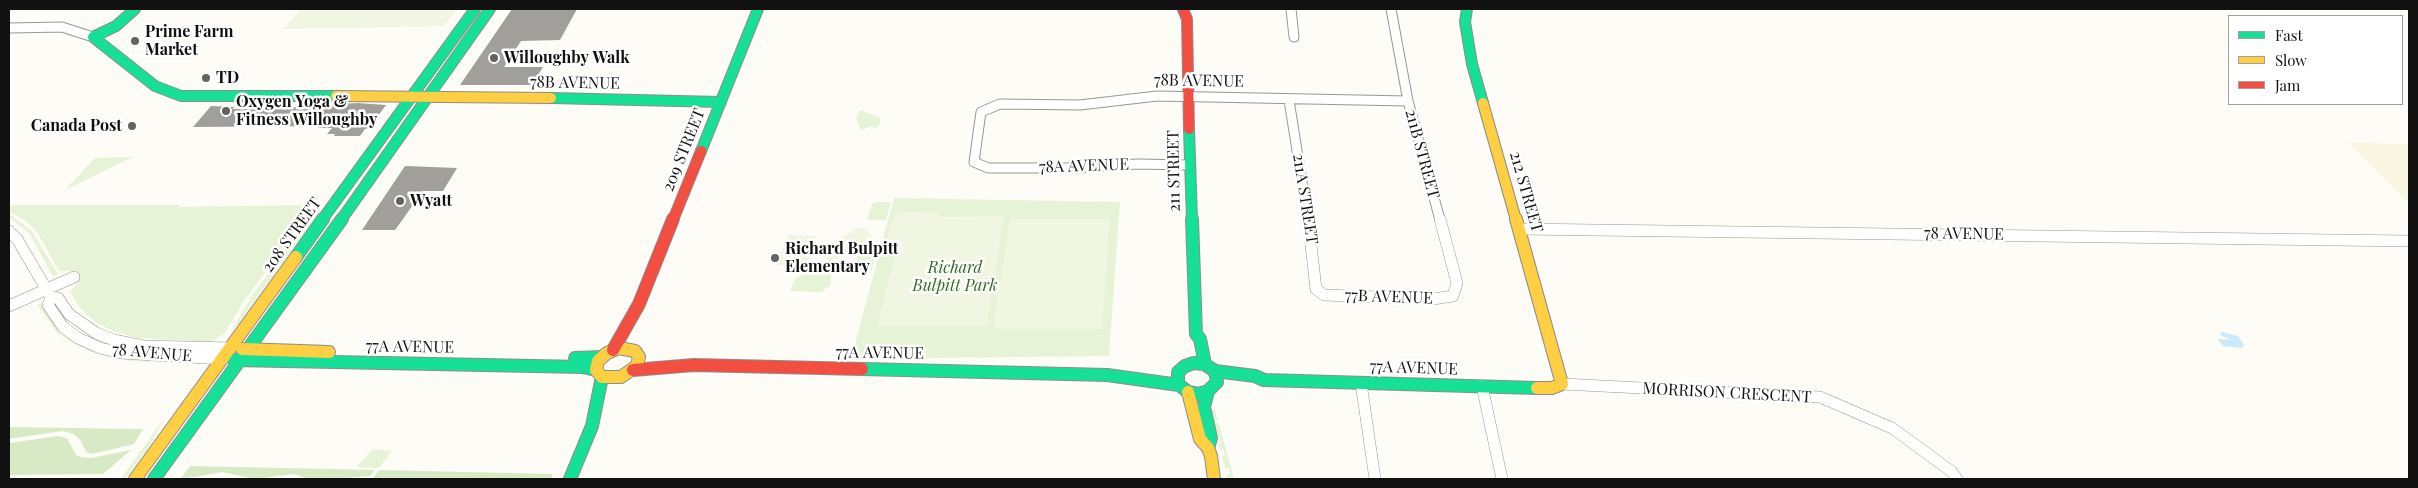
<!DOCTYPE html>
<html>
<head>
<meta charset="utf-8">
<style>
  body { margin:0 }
  #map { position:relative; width:2418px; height:488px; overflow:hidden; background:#fdfcf7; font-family:"Playfair Display",serif }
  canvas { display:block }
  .frame { position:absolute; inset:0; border:10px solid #111; pointer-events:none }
  .legend { position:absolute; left:2228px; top:15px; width:175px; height:90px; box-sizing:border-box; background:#fff; border:1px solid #a0a0a0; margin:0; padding:6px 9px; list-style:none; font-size:15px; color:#111 }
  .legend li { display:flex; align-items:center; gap:10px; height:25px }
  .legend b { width:25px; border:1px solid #a0a0a0 }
</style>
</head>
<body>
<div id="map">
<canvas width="2418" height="488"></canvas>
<div class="frame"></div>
<ul class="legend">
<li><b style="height:6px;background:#16e098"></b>Fast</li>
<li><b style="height:6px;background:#ffcf43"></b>Slow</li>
<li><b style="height:6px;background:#f24e42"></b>Jam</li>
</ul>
</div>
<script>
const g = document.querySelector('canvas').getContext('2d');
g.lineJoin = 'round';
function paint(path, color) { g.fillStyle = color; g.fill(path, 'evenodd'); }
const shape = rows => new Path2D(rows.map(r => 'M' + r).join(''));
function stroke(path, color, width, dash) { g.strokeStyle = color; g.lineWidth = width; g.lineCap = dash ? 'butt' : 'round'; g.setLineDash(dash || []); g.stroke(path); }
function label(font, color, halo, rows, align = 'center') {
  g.font = font + ' "Playfair Display",serif'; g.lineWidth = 5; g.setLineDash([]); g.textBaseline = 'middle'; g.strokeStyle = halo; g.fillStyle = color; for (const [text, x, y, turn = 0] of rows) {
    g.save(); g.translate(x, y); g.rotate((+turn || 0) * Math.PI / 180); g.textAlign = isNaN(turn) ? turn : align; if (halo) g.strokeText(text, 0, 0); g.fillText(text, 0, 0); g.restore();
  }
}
paint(shape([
  [2347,142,2409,144,2409,204]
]), '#f9f7e4');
paint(shape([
  [860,110,879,117,881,123,876,128,872,126,861,130,856,118],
  [133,157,65,190,95,158],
  [894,198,1120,202,1109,356,851,359],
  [876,202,891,202,886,220,867,220,872,204],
  [15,205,180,205,179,207,311,205,313,208,244,301,224,334,210,342,138,338,115,332,95,322,79,307,70,292,77,284,73,271,59,271,37,232,26,221,9,211,9,206],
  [318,207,320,210,318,214,228,337,251,297],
  [9,214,32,231,58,274,55,276,52,275,29,233,9,217],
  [859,250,877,250,872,270,854,270],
  [805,272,831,272,831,285,821,292,790,291,795,279],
  [37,304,42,304,61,331,78,342,198,361,196,363,131,361,89,351,66,339,55,330],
  [1215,409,1218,420,1215,421,1216,423,1219,423,1234,479,1227,479,1227,475,1230,474,1229,468,1225,468,1222,456,1225,455,1223,449,1220,450,1218,444,1221,443,1209,410],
  [165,417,148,448,125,479,121,479],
  [373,449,392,451,379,468,356,467]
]), '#e7f3d7');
paint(shape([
  [9,427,133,429,143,429,134,444,92,454,86,452,81,441,74,434,62,431,9,439],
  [58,436,67,438,76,455,81,457,91,458,131,450,103,474,9,475,9,443],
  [190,466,375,470,370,476,330,479,308,479,294,474,255,479,222,472,196,477,181,478],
  [379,470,553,474,551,479,373,478]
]), '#d8eac5');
paint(shape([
  [301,9,457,9,444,26,283,29],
  [938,212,939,217,1004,216,987,326,877,326,897,245,886,244,893,217,900,213],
  [1010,219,1110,219,1102,329,993,329],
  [858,228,864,228,872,236,870,240,833,260,828,260,819,252,821,248],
  [788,235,816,236,806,266,777,265]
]), '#f0f6e1');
paint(shape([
  [2222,332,2238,336,2244,345,2242,348,2223,346,2218,340,2219,339,2231,340,2222,336,2220,334]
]), '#cde8f7');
paint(shape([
  [512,9,577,9,560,40,521,41,504,67,543,67,532,85,460,85],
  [357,103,386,105,369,128,365,129,360,136,334,136,335,134,327,134,332,128,317,128,319,126,193,127,211,106,235,107,232,109,265,109],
  [405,166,457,168,443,191,423,191,395,230,362,230]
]), '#a19f9c');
const streetFar1 = shape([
  [1291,9,1294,37],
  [1391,9,1408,101,1440,220],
  [9,28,62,27,93,37],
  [1289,100,1308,220],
  [1189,165,1137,164,1076,168,988,168,974,162,981,112,1000,104,1080,105,1157,96,1408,101]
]);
const street = shape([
  [1308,219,1316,289,1324,295,1433,299,1453,296,1457,283,1440,219],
  [1520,229,2409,241],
  [9,231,17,239,51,297,58,298,69,314,96,333,114,340,143,346,231,348],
  [51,297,48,305,63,327,78,338,100,348,121,353,223,359],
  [9,306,74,277],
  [1361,383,1375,479],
  [1562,384,1820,397,1892,428,1951,471,1957,479],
  [1482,386,1502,479]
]);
const fastFar1 = shape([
  [135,9,116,26,93,37,155,86,181,96,336,96],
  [1467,9,1465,22,1472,64,1483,103],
  [551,98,721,102],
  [1189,129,1192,220],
  [701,151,758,9],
  [322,220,475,9],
  [341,220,490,9]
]);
const fast = shape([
  [1192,219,1196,334,1200,339,1205,364],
  [296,257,323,219],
  [575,358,602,357],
  [234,360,583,367,596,370],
  [1194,363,1204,364,1215,371,1217,382,1208,391,1199,394,1188,392,1178,384,1178,372,1185,366,1194,363],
  [862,369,1107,375,1179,385],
  [1215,371,1255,376,1264,380,1537,388],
  [1208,391,1204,407,1211,438,1208,448],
  [154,479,342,219],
  [570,479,592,426,602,377]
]);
const slowFar1 = shape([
  [336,96,551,98],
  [1483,103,1516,220]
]);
const slow = shape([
  [1516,219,1562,384,1552,388,1537,388],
  [619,348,635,351,639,357,637,366,621,377,602,377,596,370,598,361,607,353,619,348],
  [242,349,329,352],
  [1188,392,1200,439,1208,448,1211,456,1214,479],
  [135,479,296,257]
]);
const jamFar1 = shape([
  [1183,9,1187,19,1189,129],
  [673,220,701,151]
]);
const jam = shape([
  [613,350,639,304,673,219],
  [633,370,694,365,862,369]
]);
stroke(streetFar1, '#979795', 11);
stroke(street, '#979795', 12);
stroke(fastFar1, '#8e8d8b', 12);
stroke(fast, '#8e8d8b', 14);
stroke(slowFar1, '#8e8d8b', 12);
stroke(slow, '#8e8d8b', 14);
stroke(jamFar1, '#8e8d8b', 12);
stroke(jam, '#8e8d8b', 14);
stroke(streetFar1, '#fffffe', 9);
stroke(street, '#fffffe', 11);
stroke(fastFar1, '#16e098', 10);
stroke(fast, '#16e098', 12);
stroke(slowFar1, '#ffcf43', 10);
stroke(slow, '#ffcf43', 12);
stroke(jamFar1, '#f24e42', 10);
stroke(jam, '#f24e42', 12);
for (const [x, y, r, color] of [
  [135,41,5,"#646362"],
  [494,58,5,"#646362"],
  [206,78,5,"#646362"],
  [226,111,5,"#646362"],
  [132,126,5,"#646362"],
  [400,201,5,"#646362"],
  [775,258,5,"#646362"]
]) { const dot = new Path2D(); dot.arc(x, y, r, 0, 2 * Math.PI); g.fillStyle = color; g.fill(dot); stroke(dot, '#fff', 2); }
label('bold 16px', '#111', '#fff', [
  ["Prime Farm",145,32],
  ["Market",145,50],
  ["Willoughby Walk",504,58],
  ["TD",216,78],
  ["Oxygen Yoga &",236,102],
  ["Fitness Willoughby",236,120],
  ["Canada Post",122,126,"right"],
  ["Wyatt",410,201],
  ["Richard Bulpitt",785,249],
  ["Elementary",785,267]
], 'left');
label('16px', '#111', '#fff', [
  ["78B AVENUE",1199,81,1],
  ["78B AVENUE",575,83,1],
  ["209 STREET",684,150,-68],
  ["211B STREET",1422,154,75],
  ["78A AVENUE",1084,166,-2],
  ["211 STREET",1174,171,-91],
  ["212 STREET",1526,192,74],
  ["211A STREET",1305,199,81],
  ["78 AVENUE",1964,234,1],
  ["208 STREET",292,235,-54],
  ["77B AVENUE",1389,297,2],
  ["77A AVENUE",410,347,1],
  ["78 AVENUE",152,353,5],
  ["77A AVENUE",880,353,1],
  ["77A AVENUE",1414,368,2],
  ["MORRISON CRESCENT",1727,393,3]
]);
label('italic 16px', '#2f6b1f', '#fff', [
  ["Richard",955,268],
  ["Bulpitt Park",955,286]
]);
</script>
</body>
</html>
